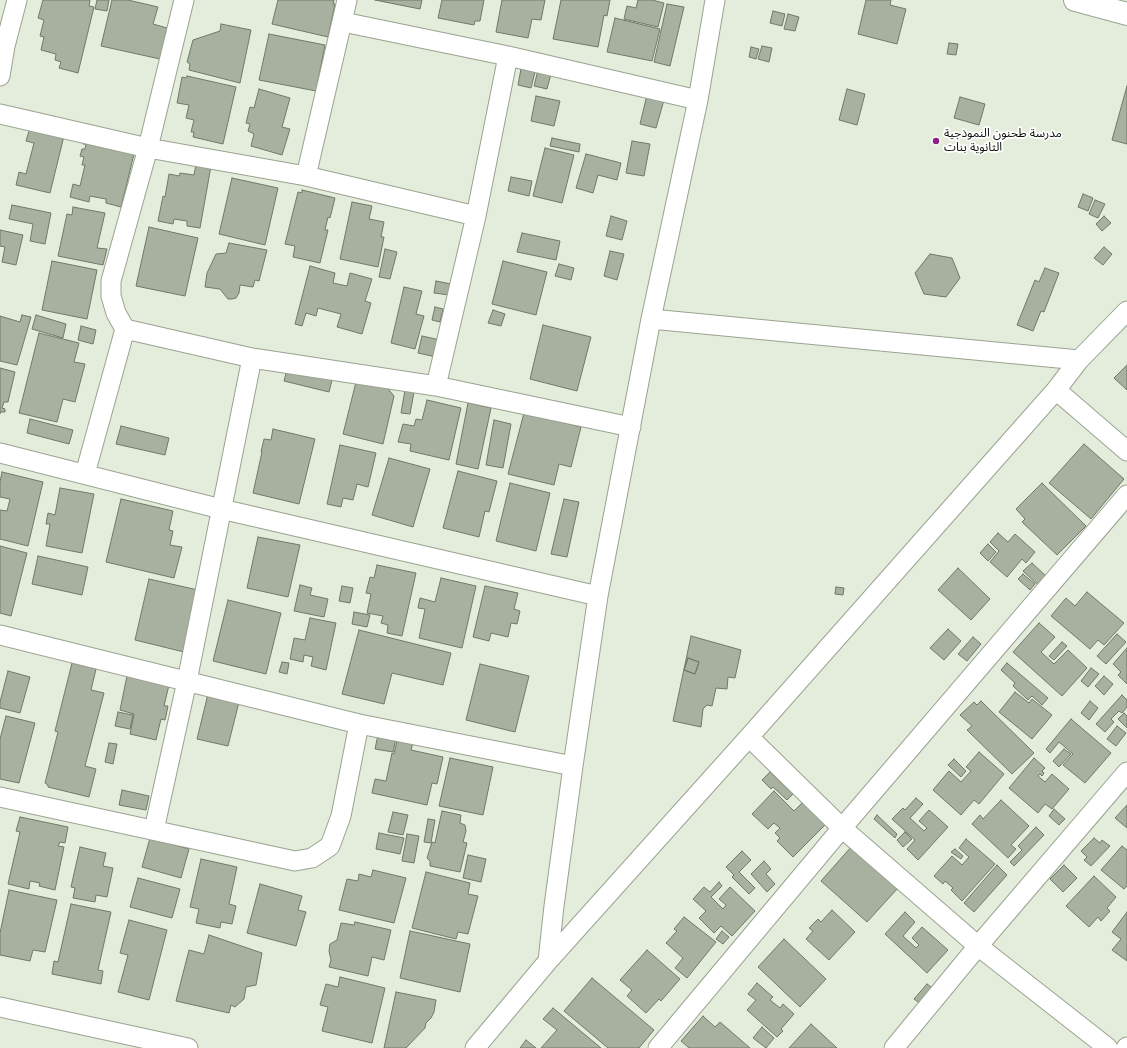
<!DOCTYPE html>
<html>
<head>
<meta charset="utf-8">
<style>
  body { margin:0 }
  canvas { display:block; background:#e4eddb }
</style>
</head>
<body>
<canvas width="1127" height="1048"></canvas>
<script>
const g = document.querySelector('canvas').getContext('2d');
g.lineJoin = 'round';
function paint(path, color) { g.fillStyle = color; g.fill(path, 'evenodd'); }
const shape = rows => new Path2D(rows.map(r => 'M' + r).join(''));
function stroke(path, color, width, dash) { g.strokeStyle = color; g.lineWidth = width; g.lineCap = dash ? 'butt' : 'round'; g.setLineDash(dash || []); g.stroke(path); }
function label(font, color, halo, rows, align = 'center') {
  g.font = font + ' Lora,"Noto Sans Arabic",serif'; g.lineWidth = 3.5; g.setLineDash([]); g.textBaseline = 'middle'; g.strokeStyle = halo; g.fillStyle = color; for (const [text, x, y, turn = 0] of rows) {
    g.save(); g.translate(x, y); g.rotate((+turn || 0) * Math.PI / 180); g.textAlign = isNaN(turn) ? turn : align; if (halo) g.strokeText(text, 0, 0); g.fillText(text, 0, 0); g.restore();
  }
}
const building = shape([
  [43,0,90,0,89,6,94,7,78,73,59,68,61,62,55,60,56,54,41,50,44,37,40,36,44,20,38,18,43,0],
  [97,0,109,0,107,11,95,9,97,0],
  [112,0,128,0,158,7,153,24,167,28,160,59,101,46,112,0],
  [278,0,334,0,333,4,335,4,328,37,272,24,278,0],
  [375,0,422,0,420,9,375,0],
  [442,0,484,0,480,21,475,21,474,25,438,18,442,0],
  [502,0,545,0,541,20,532,19,528,38,496,32,502,0],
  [561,0,610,0,607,16,604,15,598,47,553,39,561,0],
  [638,0,652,0,664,3,658,27,624,19,627,6,636,8,638,0],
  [866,0,891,0,890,5,906,9,897,44,858,34,866,0],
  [667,4,684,7,670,66,654,62,667,4],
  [773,11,785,14,782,26,770,23,773,11],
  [788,14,799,17,795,31,784,29,788,14],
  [615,18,660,29,652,61,607,52,615,18],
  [221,24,251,30,240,83,189,70,190,64,187,62,193,40,220,31,221,24],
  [269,34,325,45,316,91,259,80,269,34],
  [949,43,958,44,956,55,947,54,949,43],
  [762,46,772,48,769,62,758,59,762,46],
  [751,47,759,49,756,59,749,57,751,47],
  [521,69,535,72,531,88,518,85,521,69],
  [538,70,551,74,547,89,534,86,538,70],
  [187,76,236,87,223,144,193,137,194,132,191,132,194,120,186,118,189,105,177,103,182,77,186,78,187,76],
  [1127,86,1127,144,1112,140,1127,86],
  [259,89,290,98,282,127,290,129,282,155,251,146,254,134,248,131,250,124,246,123,250,107,254,108,259,89],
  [847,89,865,94,857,125,839,120,847,89],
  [647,95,664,100,656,128,640,124,647,95],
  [536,96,560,101,554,126,531,121,536,96],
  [960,97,985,104,979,125,954,118,960,97],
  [30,128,64,136,50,193,16,185,19,172,26,174,27,170,34,143,26,141,30,128],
  [84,138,135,150,121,207,106,203,106,199,90,196,89,202,70,197,73,184,80,186,85,165,82,165,84,157,80,156,82,149,85,149,86,144,83,144,84,138],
  [552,138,580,144,579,152,550,146,552,138],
  [632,141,650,144,644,176,626,173,632,141],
  [545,148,574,155,562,203,533,196,545,148],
  [586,154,621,163,617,180,598,175,593,193,576,188,586,154],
  [196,164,211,166,200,228,187,226,187,221,174,219,173,224,158,221,163,196,165,197,169,174,179,176,180,173,194,175,196,164],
  [511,177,532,181,529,196,508,191,511,177],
  [232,178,278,188,265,245,219,234,232,178],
  [302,190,335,198,330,218,328,217,325,230,328,230,320,263,293,257,295,246,285,244,298,192,302,193,302,190],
  [1083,194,1093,198,1088,211,1078,207,1083,194],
  [1095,200,1105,204,1098,218,1089,214,1095,200],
  [352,202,372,206,369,219,384,222,381,237,384,237,378,267,340,259,352,202],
  [12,205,51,213,45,244,30,241,33,224,9,219,12,205],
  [73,207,105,213,97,248,107,249,103,265,58,256,67,214,72,215,73,207],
  [611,216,627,221,622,240,606,236,611,216],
  [1104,216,1111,223,1102,231,1096,224,1104,216],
  [149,227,198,238,185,296,136,286,149,227],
  [0,230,23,235,16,265,2,262,5,247,0,246,0,230],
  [522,233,560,241,556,260,517,252,522,233],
  [229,243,267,250,259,281,255,280,253,287,240,285,239,293,236,298,232,299,228,299,220,289,205,287,207,273,216,254,226,253,229,243],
  [1104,247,1112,254,1103,265,1094,258,1104,247],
  [385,249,397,252,390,279,379,277,385,249],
  [610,251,624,254,617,280,604,276,610,251],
  [930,254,952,258,960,278,946,297,924,294,915,273,930,254],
  [52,261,97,270,87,319,42,310,52,261],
  [503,261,547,272,536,315,492,304,503,261],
  [559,264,574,268,571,280,555,276,559,264],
  [310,266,335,273,333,283,347,286,350,273,372,279,365,301,371,303,362,334,337,327,341,314,318,308,316,316,306,313,302,326,295,324,310,266],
  [1045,268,1059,273,1044,312,1041,311,1033,331,1017,325,1035,280,1039,282,1045,268],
  [436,281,451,284,449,295,434,293,436,281],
  [404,287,422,291,416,314,424,316,415,349,391,343,404,287],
  [435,307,443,309,440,322,432,320,435,307],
  [493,310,505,314,501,326,488,323,493,310],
  [22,315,31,317,17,365,0,361,0,316,20,322,22,315],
  [36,315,66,324,63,338,32,329,36,315],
  [543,325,591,337,577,391,530,379,543,325],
  [81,326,96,330,93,344,78,340,81,326],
  [39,333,79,343,74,362,85,364,75,402,63,399,57,422,19,413,39,333],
  [422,336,440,340,436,357,418,353,422,336],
  [1127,365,1127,390,1114,378,1127,365],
  [288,366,333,376,329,392,284,381,288,366],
  [0,368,15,372,8,402,4,402,2,408,5,409,5,412,0,412,0,414,0,368],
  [357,378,385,385,394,396,383,444,343,434,357,378],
  [405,390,414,392,410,414,401,413,405,390],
  [427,400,461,408,449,460,410,451,411,444,398,442,403,424,414,426,416,419,422,420,427,400],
  [468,403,491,408,478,469,456,464,468,403],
  [524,413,581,427,571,467,559,464,554,485,508,474,524,413],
  [30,419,73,430,69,444,27,433,30,419],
  [494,420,511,424,503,468,486,465,494,420],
  [121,426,169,438,165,455,116,444,121,426],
  [273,429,315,439,299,504,253,493,262,452,261,452,264,439,271,440,273,429],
  [1084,444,1124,479,1091,519,1049,483,1084,444],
  [340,445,376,453,368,487,357,484,353,500,343,498,341,507,327,504,340,445],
  [389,458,430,469,413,527,372,515,389,458],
  [458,471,497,481,489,512,485,511,479,537,443,528,458,471],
  [2,472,43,482,28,546,0,539,0,510,7,511,10,499,0,497,0,482,2,472],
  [510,483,550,493,536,551,496,541,510,483],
  [1042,483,1086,526,1057,555,1022,522,1025,519,1016,509,1042,483],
  [60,488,94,494,82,553,46,546,50,524,46,524,48,513,55,515,60,488],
  [121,499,173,511,169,530,173,531,170,545,182,547,174,578,106,562,121,499],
  [564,499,579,502,567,557,551,554,564,499],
  [998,533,1008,542,1015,534,1035,552,1026,563,1022,559,1007,577,990,562,999,551,990,542,998,533],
  [258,537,300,545,288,597,247,588,258,537],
  [988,544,996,552,988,561,980,553,988,544],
  [0,546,27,553,11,616,0,613,0,546],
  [38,556,88,567,82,595,32,584,38,556],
  [1032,563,1047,577,1039,586,1023,571,1032,563],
  [377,565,416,573,402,636,387,633,388,625,381,623,383,616,367,613,371,594,366,593,370,577,374,578,377,565],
  [958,568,990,599,971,620,938,590,958,568],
  [1023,574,1035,584,1030,590,1018,579,1023,574],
  [441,578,476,586,462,648,419,638,425,609,418,608,420,598,435,602,441,578],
  [149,579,198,590,184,652,135,640,149,579],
  [300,585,312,588,310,595,328,599,324,617,294,611,300,585],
  [342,586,353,588,350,603,339,601,342,586],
  [485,586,518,593,514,609,520,611,517,624,511,623,508,637,491,633,489,641,473,637,485,586],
  [836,587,844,588,843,595,835,594,836,587],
  [1087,592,1124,623,1104,645,1098,640,1090,649,1051,616,1066,598,1075,606,1087,592],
  [228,600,281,613,266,674,213,661,228,600],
  [354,612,370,615,367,627,352,624,354,612],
  [310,618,336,623,326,670,311,666,313,657,304,655,303,662,290,659,294,638,305,640,310,618],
  [1039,623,1055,637,1041,652,1054,664,1068,650,1087,668,1062,696,1013,652,1039,623],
  [948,629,961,641,944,660,930,648,948,629],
  [359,630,451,653,443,685,392,673,384,704,342,694,359,630],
  [1117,634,1126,642,1106,664,1097,656,1117,634],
  [691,636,741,650,735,678,728,677,727,689,716,688,712,706,707,705,703,709,701,727,673,721,691,636],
  [688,658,699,662,695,674,684,670,688,658],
  [973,637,981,644,967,661,958,654,973,637],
  [1062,642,1067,646,1054,660,1049,656,1062,642],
  [1127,648,1127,684,1118,675,1121,672,1113,664,1127,648],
  [688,658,699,662,695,674,684,670,688,658],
  [282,662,289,663,287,674,279,672,282,662],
  [72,663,96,669,91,690,104,693,85,766,96,769,89,797,48,787,48,785,45,783,58,732,55,731,72,663],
  [1007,663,1048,698,1042,705,1032,696,1028,700,1013,686,1015,683,1001,670,1007,663],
  [480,664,529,676,515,732,466,720,480,664],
  [1091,668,1099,674,1088,687,1081,681,1091,668],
  [8,671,30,677,20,713,0,708,0,702,8,671],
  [128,671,169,685,164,706,168,706,165,720,161,719,156,740,130,734,134,714,120,710,128,671],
  [1104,676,1113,684,1104,695,1095,686,1104,676],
  [1015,692,1029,703,1032,699,1052,715,1032,739,999,712,1015,692],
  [208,694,239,702,228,746,197,739,208,694],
  [1122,695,1127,700,1127,707,1122,713,1119,711,1111,719,1114,722,1105,732,1096,724,1122,695],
  [981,701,1034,753,1012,774,967,730,972,726,960,715,974,702,977,705,981,701],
  [1090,701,1098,708,1089,720,1081,713,1090,701],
  [118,712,133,715,130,729,115,726,118,712],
  [1124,713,1127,716,1127,728,1118,719,1124,713],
  [6,716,35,723,19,783,0,779,0,739,6,716],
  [1071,719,1111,753,1085,783,1063,765,1073,754,1059,742,1050,753,1046,749,1071,719],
  [1117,726,1126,733,1116,746,1107,739,1117,726],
  [379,730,397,734,393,752,375,749,379,730],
  [398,736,414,739,411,750,443,757,437,784,432,783,427,805,372,793,375,779,386,781,392,753,394,754,398,736],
  [109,743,117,744,113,764,105,762,109,743],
  [1064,749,1071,754,1059,767,1053,761,1064,749],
  [979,752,1004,774,979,804,974,800,961,815,933,790,949,771,961,782,971,771,966,767,979,752],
  [450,758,493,767,483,815,439,806,450,758],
  [1034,758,1045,768,1042,771,1044,773,1042,776,1040,774,1038,776,1045,782,1052,774,1069,789,1052,809,1045,804,1038,813,1009,788,1034,758],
  [954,759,966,771,961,777,948,765,954,759],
  [770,772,793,794,787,800,773,787,771,789,762,780,770,772],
  [122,790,149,796,146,810,119,805,122,790],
  [774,791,794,811,805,800,828,822,793,857,777,841,780,838,775,833,780,828,774,823,768,829,752,814,774,791],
  [916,798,923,804,910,818,924,831,927,828,919,821,929,810,948,827,918,860,907,849,915,840,892,819,903,808,905,810,916,798],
  [1001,800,1029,826,1011,845,1016,849,1008,858,972,824,980,815,983,819,1001,800],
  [1127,805,1127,828,1115,818,1127,805],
  [1054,809,1065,819,1059,825,1049,816,1054,809],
  [442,811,461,815,460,823,465,825,466,831,463,842,467,843,460,872,430,866,430,861,427,858,432,842,435,843,442,811],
  [393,812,408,815,403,835,388,832,393,812],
  [877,815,897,834,895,838,874,819,877,815],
  [20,817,68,827,65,843,60,842,58,846,64,847,55,890,39,886,40,883,30,881,29,889,8,884,20,832,16,831,20,817],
  [428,819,435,820,431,843,424,842,428,819],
  [1036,827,1044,835,1014,866,1010,862,1022,850,1018,846,1036,827],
  [905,832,912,839,903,847,897,840,905,832],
  [379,833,404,838,400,854,376,849,379,833],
  [407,834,419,836,414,863,402,861,407,834],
  [150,838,189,849,181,878,142,867,150,838],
  [1094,838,1100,843,1102,840,1110,846,1091,866,1084,860,1087,857,1081,851,1094,838],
  [966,839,995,864,962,901,951,890,953,888,945,881,943,884,934,876,952,856,962,865,969,857,959,848,966,839],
  [852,846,898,888,867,922,821,881,852,846],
  [1122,846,1127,850,1127,886,1124,889,1101,870,1122,846],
  [80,847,106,853,103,866,113,868,107,897,96,895,95,902,73,898,75,888,71,887,80,847],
  [955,849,963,856,961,859,951,852,955,849],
  [742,851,751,860,739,872,755,888,749,894,732,877,734,875,726,867,742,851],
  [468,855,486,859,481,882,463,878,468,855],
  [201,859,237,867,229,904,236,906,232,924,221,922,220,928,196,923,199,909,190,907,201,859],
  [764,861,771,869,766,874,775,884,767,892,751,874,764,861],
  [997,865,1007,875,974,912,964,903,997,865],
  [1064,865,1077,878,1063,892,1050,879,1064,865],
  [373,870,406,878,394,923,339,910,347,879,358,881,359,874,371,877,373,870],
  [426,872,470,883,468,894,478,896,468,934,458,932,456,939,412,928,426,872],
  [1094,876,1116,897,1107,908,1110,911,1101,921,1098,917,1089,927,1066,906,1094,876],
  [138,878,180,889,172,918,130,907,138,878],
  [719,882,722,886,711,897,723,909,726,905,719,899,730,887,755,911,732,936,721,926,714,933,699,918,706,911,693,899,704,887,710,892,719,882],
  [260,884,302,896,298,910,306,912,296,946,247,933,260,884],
  [9,890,57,900,45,952,33,950,30,961,0,955,0,933,9,890],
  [71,904,111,912,98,970,103,971,101,984,52,974,54,961,58,962,71,904],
  [832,910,855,932,829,960,806,939,813,931,809,928,818,919,821,922,832,910],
  [905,912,915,922,903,936,916,948,919,945,912,938,922,927,948,950,927,973,885,934,905,912],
  [1127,912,1127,961,1112,950,1121,939,1112,932,1127,912],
  [684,917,716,942,687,978,675,968,683,958,666,943,677,931,674,929,684,917],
  [129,920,167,930,149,1000,118,992,128,955,120,953,129,920],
  [355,922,391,930,384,960,372,957,368,976,329,967,331,960,329,951,330,944,337,940,341,923,354,925,355,922],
  [410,931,470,944,460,992,400,978,410,931],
  [722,931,729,937,723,944,716,939,722,931],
  [209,935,262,953,256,985,246,987,244,999,235,1007,231,1005,229,1013,176,1001,189,950,204,954,209,935],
  [784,939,826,979,800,1007,758,967,784,939],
  [647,950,680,979,661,1001,659,999,646,1013,627,996,632,990,620,980,647,950],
  [340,977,385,988,372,1043,322,1031,328,1007,320,1005,326,984,338,987,340,977],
  [592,978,654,1030,639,1048,608,1048,564,1011,592,978],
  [757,983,773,997,770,1000,780,1008,783,1004,794,1014,781,1029,783,1031,777,1037,747,1010,756,1000,748,994,757,983],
  [927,984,935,990,922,1005,914,999,927,984],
  [396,992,436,1000,434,1012,431,1018,426,1023,425,1028,406,1048,384,1048,396,992],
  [553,1008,601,1048,541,1048,557,1030,543,1019,553,1008],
  [703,1016,715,1027,720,1022,750,1048,689,1048,681,1041,703,1016],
  [811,1024,837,1048,789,1048,811,1024],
  [762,1027,774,1038,766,1048,753,1038,762,1027],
  [526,1040,536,1048,520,1048,526,1040]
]);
paint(building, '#a8b19f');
stroke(building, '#707868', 1);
const street = shape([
  [343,22,508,56,698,100],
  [0,76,5,46,17,0],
  [0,114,148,148,306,176,476,216],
  [306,176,347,0],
  [651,319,1079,360],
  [125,329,252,358,436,386,631,427],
  [436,386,476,216,508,56],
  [1056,390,1127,451],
  [0,453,221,509,598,596],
  [85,474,125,329,116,313,111,296,111,281,148,148,184,0],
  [0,635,359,724,573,766],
  [749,737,842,828,978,946,1108,1048],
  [0,797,295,861,312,858,330,846,341,816,359,724],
  [154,830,187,681,252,358],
  [548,961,554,906,573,766,598,596,651,319,698,100,715,0],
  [0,1007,188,1048],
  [475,1048,548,961,749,737,1056,390,1079,360,1127,311],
  [658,1048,842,828,1127,495],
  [894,1048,978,946,1127,772],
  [1126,1048,1127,1047]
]);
const secondary = shape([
  [1075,0,1127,14]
]);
stroke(street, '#9aa391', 21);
stroke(secondary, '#9aa391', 24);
stroke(street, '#fff', 19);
stroke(secondary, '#fff', 22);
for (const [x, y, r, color] of [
  [936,141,4,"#8b2085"]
]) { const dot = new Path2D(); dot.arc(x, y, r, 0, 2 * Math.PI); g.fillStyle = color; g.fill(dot); stroke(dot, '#fff', 1.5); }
label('12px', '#0b0e08', '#fff', [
  ["مدرسة طحنون النموذجية",944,134],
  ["الثانوية بنات",944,148]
], 'left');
</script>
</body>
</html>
